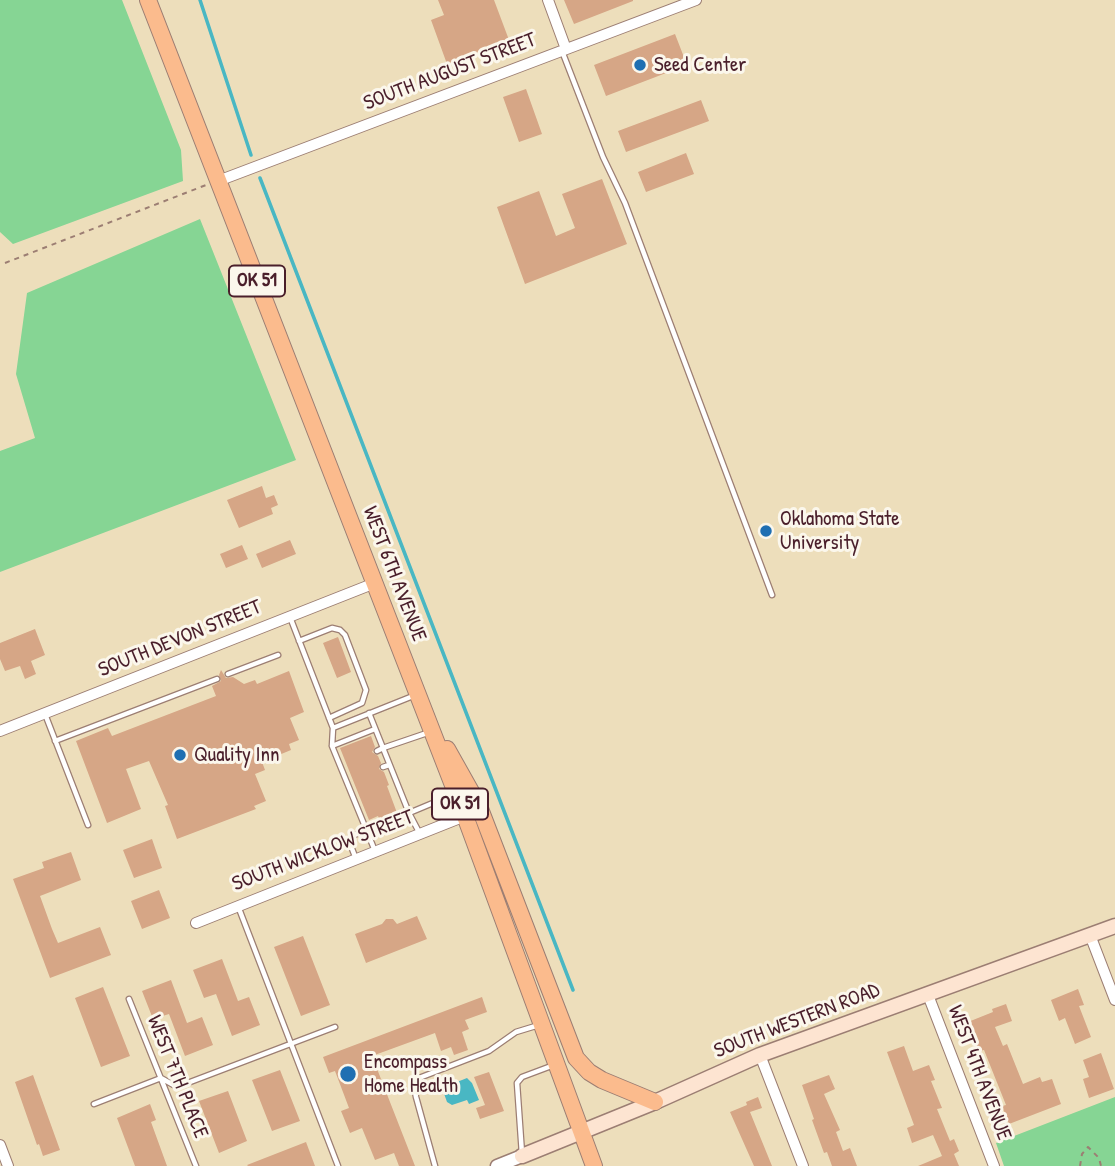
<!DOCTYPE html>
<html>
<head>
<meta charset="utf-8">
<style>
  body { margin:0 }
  canvas { display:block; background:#eddebb }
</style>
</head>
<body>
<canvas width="1115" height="1166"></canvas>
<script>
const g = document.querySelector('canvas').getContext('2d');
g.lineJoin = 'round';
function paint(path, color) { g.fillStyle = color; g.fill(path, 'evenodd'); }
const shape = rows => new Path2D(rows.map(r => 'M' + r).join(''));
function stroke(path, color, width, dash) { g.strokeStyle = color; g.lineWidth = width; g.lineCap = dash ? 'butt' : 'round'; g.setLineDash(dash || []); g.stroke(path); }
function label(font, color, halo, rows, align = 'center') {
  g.font = font + ' "Patrick Hand",sans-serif'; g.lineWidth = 6; g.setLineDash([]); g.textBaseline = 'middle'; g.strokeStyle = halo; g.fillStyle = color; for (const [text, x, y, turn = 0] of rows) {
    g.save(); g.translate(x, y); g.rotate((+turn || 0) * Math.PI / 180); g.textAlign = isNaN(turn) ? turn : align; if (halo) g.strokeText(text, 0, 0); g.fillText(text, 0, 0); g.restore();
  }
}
paint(shape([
  [0,0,122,0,181,150,183,181,13,244,0,232],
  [200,219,296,460,0,572,0,451,35,438,16,374,27,293],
  [1115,1097,1115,1166,1004,1166,996,1143]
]), '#86d594');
paint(shape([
  [467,1078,472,1083,479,1100,469,1104,467,1100,452,1105,447,1102,442,1088]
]), '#49b7c3');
stroke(shape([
  [200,0,251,155],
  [260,178,573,990]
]), '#49b7c3', 3.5);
paint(shape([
  [438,0,494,0,512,48,487,57,485,50,447,64,431,20,444,15],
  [564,0,633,0,633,1,574,24],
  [675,34,687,65,606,96,594,65],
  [526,89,542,134,519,142,503,97],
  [701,100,709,121,626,152,618,131],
  [686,153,694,174,646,192,638,172],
  [602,179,627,244,525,284,497,207,539,191,556,236,575,228,562,194],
  [262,486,266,498,274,495,278,505,271,508,273,514,239,528,227,500],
  [290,540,296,554,262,568,256,554],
  [242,545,248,559,226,568,220,554],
  [35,629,45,655,31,661,36,674,25,679,20,666,5,671,0,659,0,643],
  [338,637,351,672,337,678,323,643],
  [221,670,226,678,233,677,244,684,255,680,257,684,289,671,304,712,290,718,299,740,289,744,291,750,262,762,265,770,255,774,266,801,254,806,256,809,177,839,165,806,168,805,149,761,126,769,141,809,107,823,76,741,108,728,112,736,216,696,212,686,221,681,219,675],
  [371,736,375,747,372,752,378,756,381,763,379,769,384,772,389,785,387,786,403,829,385,835,378,816,369,820,340,748],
  [152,839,162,868,134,878,123,850],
  [71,852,81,880,40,896,52,929,58,943,100,927,111,955,50,978,13,879,44,868,42,862],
  [159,890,170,918,142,929,131,901],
  [417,916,427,939,366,963,355,934,382,924,386,919,393,919,397,924],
  [303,936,330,1005,301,1016,274,947],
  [222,959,238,1001,249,997,260,1025,232,1036,216,994,204,998,193,970],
  [171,980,187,1023,202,1017,213,1045,185,1056,169,1014,153,1019,142,991],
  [103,987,130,1056,101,1067,75,998],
  [1078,989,1084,1005,1079,1006,1091,1037,1075,1044,1065,1018,1059,1021,1051,1000],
  [482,997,487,1012,465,1020,469,1029,462,1032,468,1050,454,1055,451,1047,441,1051,435,1033,372,1056,415,1166,399,1166,394,1153,375,1160,362,1128,350,1133,341,1111,349,1108,335,1071,329,1073,323,1057],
  [1006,1004,1012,1021,995,1027,1003,1046,1007,1044,1023,1084,1040,1077,1042,1082,1052,1079,1061,1104,1009,1124,1002,1106,1006,1105,984,1050,979,1051,968,1022,993,1012,992,1009],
  [904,1046,913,1071,929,1065,935,1080,931,1081,942,1108,937,1109,950,1141,954,1139,959,1151,954,1154,959,1166,918,1166,942,1156,933,1135,912,1143,907,1128,914,1125,887,1052],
  [1101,1053,1114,1089,1089,1098,1083,1079,1089,1077,1083,1060],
  [280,1070,300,1121,272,1131,252,1080],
  [489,1072,504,1111,480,1119,476,1108,485,1105,474,1077],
  [33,1075,60,1150,43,1156,39,1144,37,1145,15,1082],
  [829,1075,835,1089,824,1094,840,1130,836,1132,843,1151,850,1148,857,1166,832,1166,827,1152,824,1153,812,1120,814,1119,802,1085],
  [228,1091,247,1141,219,1153,199,1101],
  [758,1097,762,1108,750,1112,772,1166,754,1166,730,1112,747,1105,746,1102],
  [150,1104,156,1120,151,1122,167,1166,135,1166,117,1118],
  [306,1142,315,1166,248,1166,247,1165]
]), '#d6a686');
const service = shape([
  [562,51,603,157,625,203,772,595],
  [290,617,333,728],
  [299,641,332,628,340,630,345,635,366,690,362,703,329,718],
  [228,674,278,655],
  [369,713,383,748,377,751],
  [45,714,88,825],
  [430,732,383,748,409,813,452,795],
  [55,741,217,679],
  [332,746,375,729],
  [383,767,389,765],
  [409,813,420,834],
  [375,851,332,746,333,728,413,696],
  [356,859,349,841,351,837,366,829],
  [238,906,338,1166],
  [129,999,196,1166],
  [94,1104,161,1078,177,1087,335,1027],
  [522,1154,517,1083,522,1077,554,1065],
  [435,1166,416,1097,414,1086,419,1078,489,1051,516,1032,539,1025]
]);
const minor = shape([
  [548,0,566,49],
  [218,181,696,0],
  [0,731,375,583],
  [196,923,465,816],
  [1090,935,1115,1000],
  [928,995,994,1166],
  [760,1055,803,1166],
  [0,1145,8,1166]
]);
const tertiary = shape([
  [497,1166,522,1156]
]);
const secondary = shape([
  [522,1156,655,1102,760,1055,1115,926]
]);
const trunk = shape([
  [148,0,465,816,594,1166],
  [447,749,479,806,576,1058,589,1072,602,1080,655,1102]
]);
stroke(service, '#9c7e73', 7);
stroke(minor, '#9c7e73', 12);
stroke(tertiary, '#9c7e73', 15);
stroke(secondary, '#9c7e73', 17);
stroke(trunk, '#9c7e73', 18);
stroke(shape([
  [5,263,206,185],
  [1080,1166,1082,1154,1088,1147,1099,1158,1101,1166]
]), '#9c7e73', 2, [5, 5]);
stroke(service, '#fff', 4.5);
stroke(minor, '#fff', 10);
stroke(tertiary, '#fff', 12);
stroke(secondary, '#fde4d1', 14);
stroke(trunk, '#fbbb8d', 16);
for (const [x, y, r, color] of [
  [640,65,7,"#1f6fb2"],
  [766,531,7,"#1f6fb2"],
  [180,755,7,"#1f6fb2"],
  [348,1074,9,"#1f6fb2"]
]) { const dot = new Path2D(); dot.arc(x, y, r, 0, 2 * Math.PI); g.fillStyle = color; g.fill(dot); stroke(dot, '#fbf7ec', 2.5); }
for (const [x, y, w] of [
  [257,281,56],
  [460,804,56]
]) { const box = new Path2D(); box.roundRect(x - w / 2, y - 15.5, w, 31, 5); g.fillStyle = '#fbf7ec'; g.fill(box); stroke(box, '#4a1f2b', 2); }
label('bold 19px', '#4a1f2b', null, [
  ["OK 51",257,281],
  ["OK 51",460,804]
]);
label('21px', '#4a1f2b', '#fbf7ec', [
  ["Seed Center",654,65],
  ["Oklahoma State",780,519],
  ["University",780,543],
  ["Quality Inn",194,755],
  ["Encompass",364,1062],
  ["Home Health",364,1086]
], 'left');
label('21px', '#4a1f2b', '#fbf7ec', [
  ["SOUTH AUGUST STREET",450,72,-21],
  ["WEST 6TH AVENUE",394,574,69],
  ["SOUTH DEVON STREET",180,639,-22],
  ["SOUTH WICKLOW STREET",323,851,-21],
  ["SOUTH WESTERN ROAD",797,1021,-21],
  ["WEST 4TH AVENUE",979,1073,69],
  ["WEST 7TH PLACE",177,1077,68]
]);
</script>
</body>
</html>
